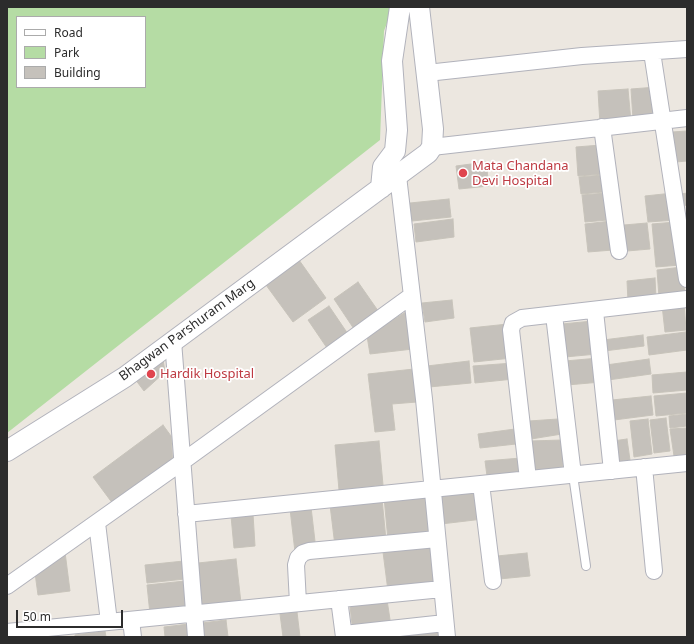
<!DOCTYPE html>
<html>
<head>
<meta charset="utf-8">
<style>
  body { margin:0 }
  #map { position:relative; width:694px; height:644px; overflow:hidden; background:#ece7e0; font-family:"Noto Sans",sans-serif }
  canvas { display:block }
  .frame { position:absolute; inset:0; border:8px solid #2c2c2c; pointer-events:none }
  .legend { position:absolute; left:16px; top:16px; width:130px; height:72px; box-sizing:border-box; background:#fff; border:1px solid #ababab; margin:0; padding:5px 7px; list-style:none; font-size:12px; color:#2c2c2c }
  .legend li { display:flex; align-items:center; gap:8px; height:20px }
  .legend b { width:20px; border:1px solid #ababab }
  .scale { position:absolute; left:16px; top:610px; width:107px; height:18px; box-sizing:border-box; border:2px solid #2c2c2c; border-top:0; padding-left:5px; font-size:12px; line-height:14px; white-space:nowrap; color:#2c2c2c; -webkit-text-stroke:3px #fff; paint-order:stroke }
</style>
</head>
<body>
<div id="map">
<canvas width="694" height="644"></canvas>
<div class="frame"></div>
<ul class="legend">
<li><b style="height:5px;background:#fff"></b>Road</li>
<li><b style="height:11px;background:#b5dca4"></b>Park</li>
<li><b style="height:11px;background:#c5c1bb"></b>Building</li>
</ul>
<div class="scale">50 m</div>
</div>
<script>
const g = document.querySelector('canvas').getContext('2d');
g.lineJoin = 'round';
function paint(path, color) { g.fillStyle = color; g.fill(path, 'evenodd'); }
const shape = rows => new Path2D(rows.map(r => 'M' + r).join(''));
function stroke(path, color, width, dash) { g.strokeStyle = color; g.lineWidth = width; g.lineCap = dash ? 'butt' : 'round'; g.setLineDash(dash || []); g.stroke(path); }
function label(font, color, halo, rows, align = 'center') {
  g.font = font + ' "Noto Sans",sans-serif'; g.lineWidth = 3.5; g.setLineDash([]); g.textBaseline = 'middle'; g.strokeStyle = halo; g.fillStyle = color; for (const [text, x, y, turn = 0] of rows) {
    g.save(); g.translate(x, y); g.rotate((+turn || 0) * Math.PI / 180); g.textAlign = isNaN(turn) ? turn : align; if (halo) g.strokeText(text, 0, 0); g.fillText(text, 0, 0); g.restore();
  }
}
paint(shape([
  [7,7,393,7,384,31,380,140,7,433],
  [17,17,145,17,145,87,17,87]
]), '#b5dca4');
const building = shape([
  [657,87,659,118,633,119,631,89,657,87],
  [628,89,631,122,600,124,598,91,628,89],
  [687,131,687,161,676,162,672,132,687,131],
  [601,145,604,174,578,176,576,147,601,145],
  [486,162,489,186,459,189,456,166,486,162],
  [603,175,604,192,581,194,579,177,603,175],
  [606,193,608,220,585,222,582,195,606,193],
  [673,193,676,220,648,222,645,196,673,193],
  [687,193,687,205,682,206,681,194,687,193],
  [449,199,451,217,412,221,410,203,449,199],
  [453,219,454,237,416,242,414,224,453,219],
  [611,221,613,250,588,252,585,224,611,221],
  [676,222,680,265,656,267,652,224,676,222],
  [647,223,650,249,627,251,624,225,647,223],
  [299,260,326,298,293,322,266,285,299,260],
  [682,267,685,295,659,297,657,270,682,267],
  [655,278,656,298,628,301,627,281,655,278],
  [358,282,381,315,356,332,334,299,358,282],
  [452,300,454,318,425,322,422,303,452,300],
  [684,303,686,330,665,332,662,305,684,303],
  [329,306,348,334,327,348,308,320,329,306],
  [409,310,413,349,370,354,367,336,409,310],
  [593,321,597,354,565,357,562,324,593,321],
  [508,324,512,358,474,362,470,328,508,324],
  [686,332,687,350,649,355,647,337,686,332],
  [643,335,644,346,604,351,603,340,643,335],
  [162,353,165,372,144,391,132,375,162,353],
  [599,358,601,382,567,385,565,361,599,358],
  [649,359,651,374,608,380,606,365,649,359],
  [469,361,471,383,429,387,427,366,469,361],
  [513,363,514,379,475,383,473,366,513,363],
  [414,369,417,402,392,404,395,430,375,432,368,374,414,369],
  [687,372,687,390,653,393,652,375,687,372],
  [687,393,687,413,656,416,654,396,687,393],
  [651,396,653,415,614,420,612,400,651,396],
  [687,414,687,426,670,428,669,416,687,414],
  [666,418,670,451,654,453,650,420,666,418],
  [558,419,562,434,531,439,529,421,558,419],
  [648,419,652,454,634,457,630,421,648,419],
  [163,425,171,436,173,466,116,508,93,477,163,425],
  [687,428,687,456,674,456,670,429,687,428],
  [515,429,516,444,480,448,478,434,515,429],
  [627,439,630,460,616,462,613,441,627,439],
  [562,440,563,468,533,470,530,441,562,440],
  [379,441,383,485,339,490,335,445,379,441],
  [521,458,523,473,487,476,485,461,521,458],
  [480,491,483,519,441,524,437,496,480,491],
  [425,492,430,536,388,540,384,497,425,492],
  [382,499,386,540,335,546,330,505,382,499],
  [311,507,316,550,295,552,290,509,311,507],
  [253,514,255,546,234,548,231,516,253,514],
  [433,546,438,585,388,591,383,552,433,546],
  [65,552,70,591,38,595,35,573,65,552],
  [527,553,530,576,499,579,497,556,527,553],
  [236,559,241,603,202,607,198,563,236,559],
  [184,561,185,579,147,583,145,565,184,561],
  [185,581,188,610,150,614,147,585,185,581],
  [387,600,391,626,353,632,350,606,387,600],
  [297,612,300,637,283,637,280,614,297,612],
  [226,620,228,637,204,637,202,623,226,620],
  [189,624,191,637,165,637,164,627,189,624],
  [440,628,442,637,405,637,404,632,440,628],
  [105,631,106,637,75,637,75,635,105,631]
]);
paint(building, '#c5c1bb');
stroke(building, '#c7c3ba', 1);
const service = shape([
  [573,475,586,566]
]);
const minor = shape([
  [652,52,687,279],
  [427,73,582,56,687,49],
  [602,127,619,251],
  [432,147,687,118],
  [398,176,424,399,447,637],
  [595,311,612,471],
  [554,315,573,475],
  [173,341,196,637],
  [644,467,654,571],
  [528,479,511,330,513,323,522,318,687,299],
  [481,484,493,581],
  [186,514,687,463],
  [97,523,109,622],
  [7,586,182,462,411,296],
  [339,599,344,637],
  [298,603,296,565,298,558,303,553,309,551,437,539],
  [131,620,133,637],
  [7,632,442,589],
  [344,634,445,623]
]);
const tertiary = shape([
  [381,188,383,167,395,151,397,130,392,61,400,7],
  [7,451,125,377,428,153,432,147,433,129,419,7]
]);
stroke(service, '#b1b2bb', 10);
stroke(minor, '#b1b2bb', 18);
stroke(tertiary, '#b1b2bb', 22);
stroke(service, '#fff', 8);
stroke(minor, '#fff', 16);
stroke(tertiary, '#fff', 20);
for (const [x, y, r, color] of [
  [463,173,5,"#e0444e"],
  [151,374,5,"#e0444e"]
]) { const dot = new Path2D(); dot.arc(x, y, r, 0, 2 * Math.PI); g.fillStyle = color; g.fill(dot); stroke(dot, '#fff', 1.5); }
label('13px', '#be3a42', '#fff', [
  ["Mata Chandana",472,166],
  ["Devi Hospital",472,181],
  ["Hardik Hospital",160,374]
], 'left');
label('13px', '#2c2c2c', '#fff', [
  ["Bhagwan Parshuram Marg",187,330,-36]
]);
</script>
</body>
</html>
